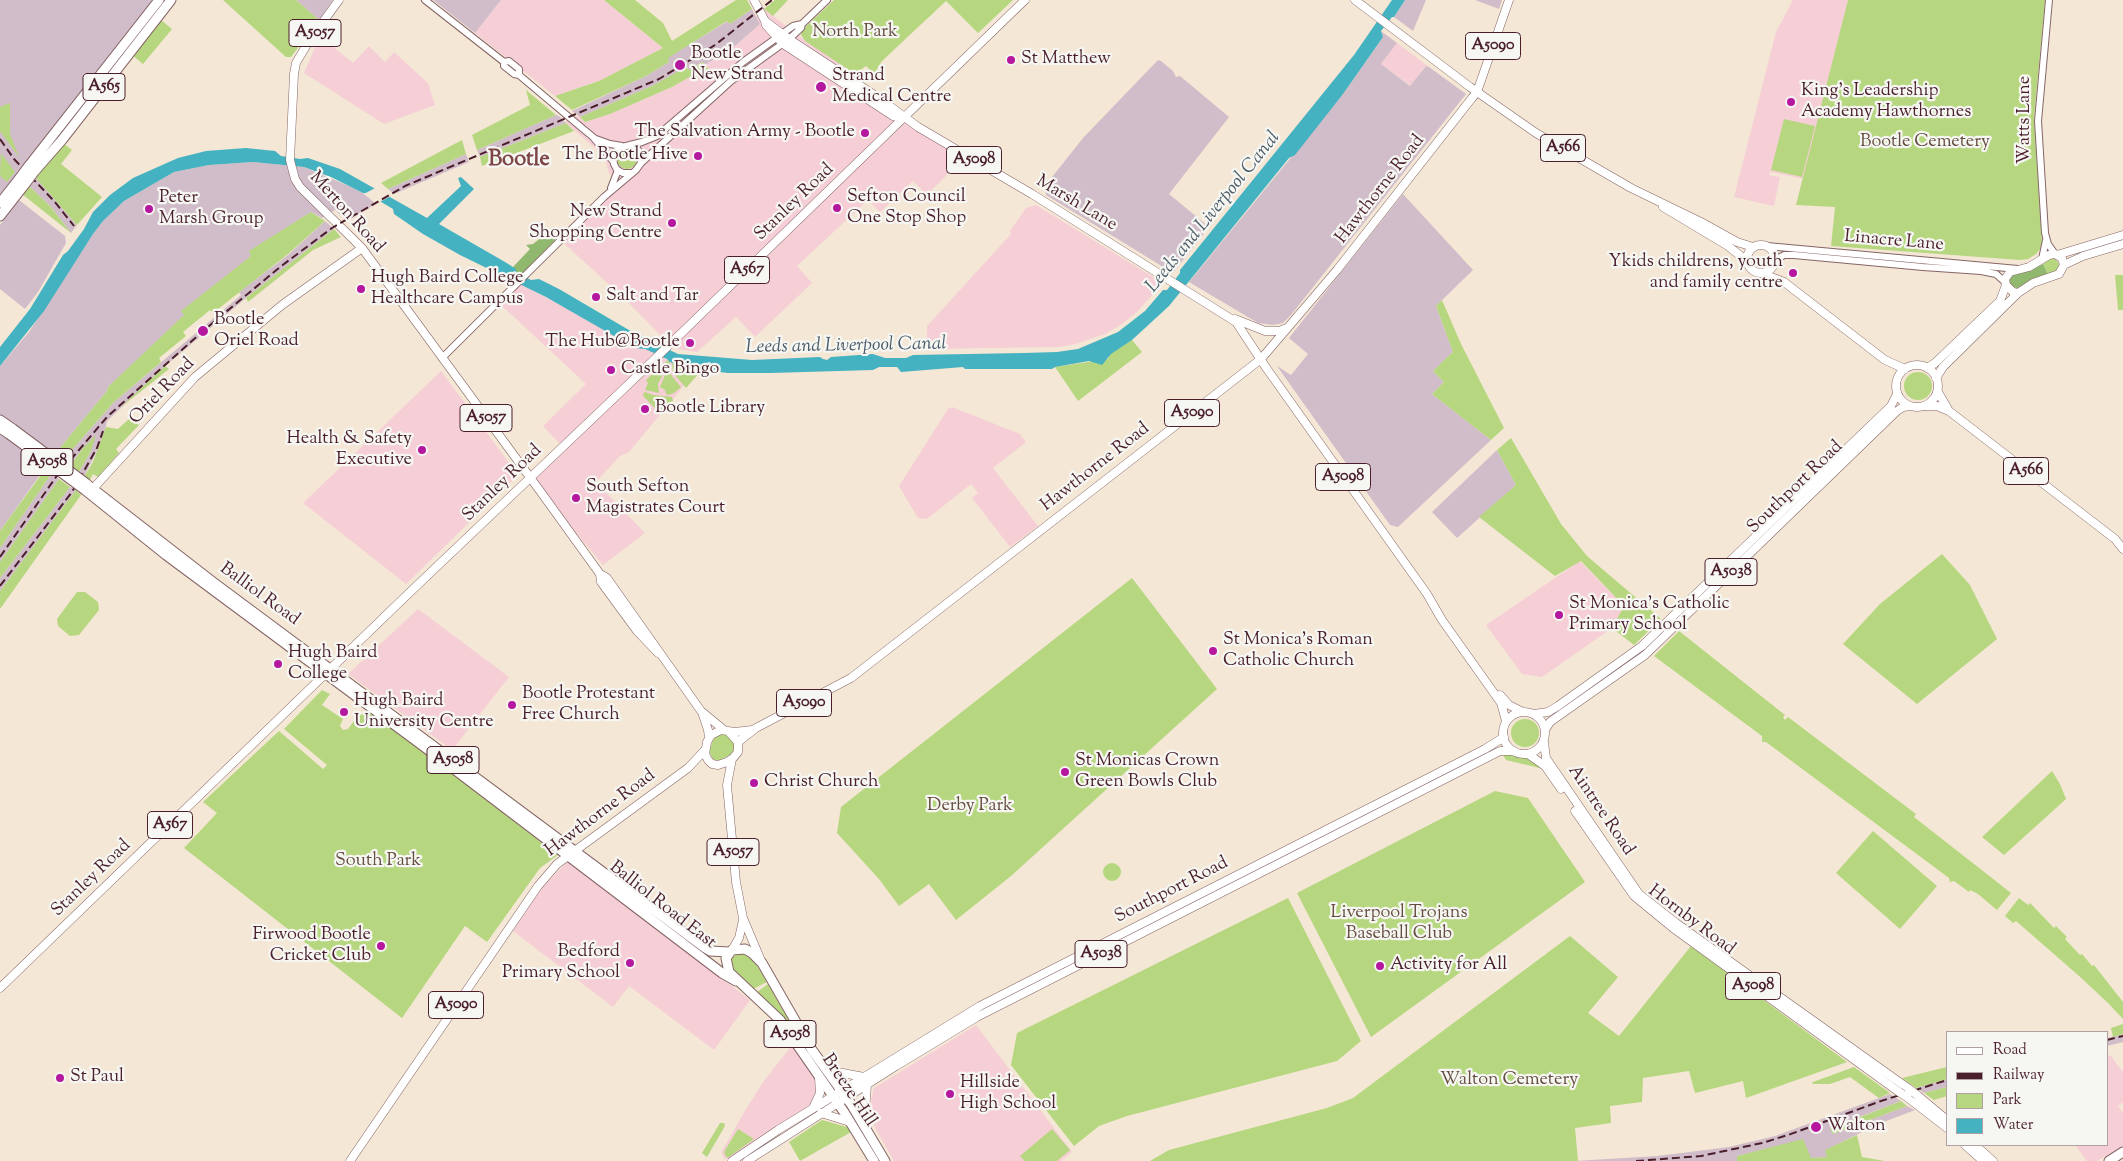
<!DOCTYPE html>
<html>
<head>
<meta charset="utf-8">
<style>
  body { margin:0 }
  #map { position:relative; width:2123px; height:1161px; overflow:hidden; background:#f4e7d5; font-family:"Sorts Mill Goudy",serif }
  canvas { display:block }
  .legend { position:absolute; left:1946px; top:1031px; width:162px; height:115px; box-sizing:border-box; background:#f6f6f2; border:1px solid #b1a0a2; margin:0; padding:6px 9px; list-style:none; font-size:15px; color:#4a1f2b }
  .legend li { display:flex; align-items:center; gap:10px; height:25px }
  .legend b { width:25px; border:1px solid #b1a0a2 }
</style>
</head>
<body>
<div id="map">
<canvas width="2123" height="1161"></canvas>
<ul class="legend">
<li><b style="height:6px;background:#fff"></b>Road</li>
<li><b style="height:6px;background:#4a1f2b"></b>Railway</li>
<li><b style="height:14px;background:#b6d77f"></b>Park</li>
<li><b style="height:14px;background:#45b2c1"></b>Water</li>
</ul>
</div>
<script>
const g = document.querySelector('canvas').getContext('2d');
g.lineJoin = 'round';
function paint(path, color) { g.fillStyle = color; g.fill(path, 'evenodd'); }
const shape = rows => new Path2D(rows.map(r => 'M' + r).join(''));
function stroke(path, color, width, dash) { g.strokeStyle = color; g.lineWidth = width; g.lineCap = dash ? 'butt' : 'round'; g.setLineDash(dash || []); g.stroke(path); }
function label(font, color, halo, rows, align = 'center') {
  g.font = font + ' "Sorts Mill Goudy",serif'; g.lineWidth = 4.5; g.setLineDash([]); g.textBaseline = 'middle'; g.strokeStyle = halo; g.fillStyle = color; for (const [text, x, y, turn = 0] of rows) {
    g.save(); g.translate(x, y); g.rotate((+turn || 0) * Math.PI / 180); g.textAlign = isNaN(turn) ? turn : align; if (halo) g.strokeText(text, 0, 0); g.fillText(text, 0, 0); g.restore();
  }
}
paint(shape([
  [501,0,604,0,663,48,599,81,555,96,475,33],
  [1793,0,1848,0,1804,179,1770,172,1769,175,1780,177,1774,206,1734,197,1776,32],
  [764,9,806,41,855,74,850,82,963,152,944,178,927,195,913,181,880,212,868,200,797,266,812,283,755,337,736,317,697,352,677,349,664,339,627,301,557,237,609,188,615,179,609,173,605,157,566,123,566,121,578,116,585,122,610,114,672,87,695,74,702,80,711,73,705,65,736,45,760,24,755,17],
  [320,36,353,63,369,46,385,62,394,52,428,83,435,105,384,124,304,73],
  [1397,43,1429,67,1425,66,1411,86,1381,64],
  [1036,205,1163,283,1137,312,1122,324,1105,334,1075,344,1059,347,927,349,927,326,1011,234,1010,231,1026,208],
  [520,284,645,349,697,370,629,452,620,456,596,482,645,533,603,565,530,478,563,447,543,426,586,384,500,304],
  [441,371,518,475,406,584,303,503],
  [952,407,1020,434,1026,442,993,468,1038,526,1010,547,972,498,978,493,971,484,927,519,918,518,899,486,948,409],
  [1580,561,1624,606,1612,628,1542,677,1522,674,1486,625],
  [418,609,509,677,452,750,348,674],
  [573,862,750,1000,714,1050,629,986,613,1007,513,931,542,888,566,863],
  [976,1025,1072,1152,1061,1161,894,1161,874,1126,871,1100,874,1088],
  [793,1044,816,1078,818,1093,811,1105,729,1159,725,1159,722,1155,722,1151,745,1111,763,1082],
  [2110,1055,2123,1072,2123,1102,2118,1106,2123,1113,2123,1146,2097,1161,2087,1161,2075,1145,2107,1145,2107,1056]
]), '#f6cfd6');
paint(shape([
  [0,0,159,0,0,203],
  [296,0,333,0,319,20],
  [433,0,501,0,475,33],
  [1405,0,1426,0,1413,31,1394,17],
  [1475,0,1502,0,1499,9],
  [752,9,760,24,736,45,705,65,702,62,689,71,687,67,652,86,580,117,572,111,646,76,669,62,667,58,728,21,730,24],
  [1381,31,1397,43,1381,64,1410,86,1426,66,1429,67,1466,94,1291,315,1283,323,1273,325,1258,323,1189,282,1343,94,1383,37],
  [1158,60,1161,61,1173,71,1176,77,1180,76,1229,117,1169,194,1209,227,1173,273,1046,195,1045,186,1083,138],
  [556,115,559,116,566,123,480,157,477,150],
  [466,154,469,162,394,194,388,189],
  [253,162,304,167,351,187,363,193,376,204,347,221,335,210,322,218,311,212,249,252,252,255,108,387,107,391,55,454,0,531,0,366,29,332,93,234,103,221,124,201,174,172,209,165],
  [36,178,77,225,71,233,50,206,29,186],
  [1403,194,1473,270,1436,306,1453,352,1433,371,1444,382,1432,394,1491,440,1398,527,1390,525,1277,366,1291,375,1308,354,1289,338],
  [19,200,65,236,66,243,38,292,25,309,0,289,0,225],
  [325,221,334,229,246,298,165,366,107,421,103,439,84,477,79,472,91,451,83,448,70,466,63,460,114,402,241,295,239,292,288,255],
  [1497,450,1516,485,1457,538,1432,512],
  [52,473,59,479,0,562,0,548],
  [70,487,76,490,0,591,0,578],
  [2123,1034,2123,1042,2107,1046,2107,1038],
  [1947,1079,1947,1087,1924,1093,1916,1088],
  [1890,1094,1901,1101,1831,1128,1833,1134,1907,1106,1915,1110,1876,1125,1826,1150,1827,1157,1811,1158,1762,1150,1737,1156,1737,1161,1574,1161,1657,1156,1729,1147,1775,1136]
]), '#d1bdc9');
paint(shape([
  [223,0,296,0,319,20,291,57,286,57],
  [604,0,635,0,663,23,672,41,736,0,747,0,752,9,730,24,727,21,668,58,669,62,646,76,572,110,555,96,599,81,663,48],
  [775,0,788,0,773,16,764,9],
  [834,0,1013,0,978,33,946,1,882,61,874,74,866,66,855,74,805,41,801,35,802,30],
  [1848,0,2045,0,2034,118,2042,242,2040,249,2036,254,2028,259,2020,260,1831,246,1835,207,1796,205],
  [161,20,172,29,143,64,132,55],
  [703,62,712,73,701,80,695,74,672,87,610,114,585,122,580,117,652,86,686,67,689,70],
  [526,90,556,115,477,150,472,135,530,105],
  [10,103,10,134,19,157,0,131,0,107],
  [1784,119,1815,126,1802,177,1771,170],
  [566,123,574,131,482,166,480,157],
  [462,140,466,154,388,189,381,183],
  [63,143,72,150,61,164,102,197,77,225,36,178],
  '617 159a10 10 0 1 1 20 0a10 10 0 1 1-20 0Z',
  [1,153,15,172,7,182,0,176],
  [29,186,50,206,71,233,22,194],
  [311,212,325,221,288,254,213,313,210,310,183,332,186,336,159,358,161,362,114,402,63,460,55,454,107,391,108,387,184,315,181,311,251,256,249,251],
  [334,229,341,237,313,250,248,302,246,298],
  [2049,259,2055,259,2060,265,2056,272,2048,275,2043,264],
  [2115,275,2123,275,2123,310,2118,310],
  [1442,300,1461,344,1504,428,1491,440,1432,394,1444,382,1433,371,1453,352,1436,306],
  [1132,340,1142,352,1078,401,1055,367,1108,359,1110,354],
  [668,360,670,362,671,375,681,387,674,393,669,395,666,394,665,390,660,387,666,373,661,366],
  [672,363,686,368,701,371,686,388,673,373],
  [165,366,169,369,120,408],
  [659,368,663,374,658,384,659,393,645,390,648,383,646,380],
  '1904 386a14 14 0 1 1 28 0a14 14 0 1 1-28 0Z',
  [644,392,654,395,672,397,673,401,661,414,643,396],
  [130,418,139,425,116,449,119,453,98,477,93,474,90,480,84,477,93,462,106,427,118,429],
  [96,435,91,451,79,472,70,466,83,448],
  [1511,438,1561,524,1587,556,1661,619,1634,645,1612,628,1624,606,1581,561,1555,576,1479,517,1516,485,1497,450],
  [46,468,52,473,0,548,0,531],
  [59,479,70,487,0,578,0,562],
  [76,490,81,495,0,609,0,591],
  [1942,554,1970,585,1997,639,1917,704,1843,644,1880,604],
  [1132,578,1217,689,1011,876,956,920,929,884,899,906,879,879,837,833,841,807],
  [77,592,85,592,98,602,99,610,79,635,70,636,58,626,57,619],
  [1679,631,1785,715,1783,717,1785,720,1788,717,1916,814,1914,817,2011,893,1997,910,1978,894,1970,890,1969,892,1954,881,1950,882,1949,878,1766,742,1762,742,1762,736,1654,656],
  [322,690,330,694,322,705,343,719,340,726,343,730,348,729,358,715,373,713,558,855,540,868,487,942,465,926,402,1018,184,848,217,813,203,802,279,731,323,769,327,765,284,729],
  '1511 733a14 14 0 1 1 28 0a14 14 0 1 1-28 0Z',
  [720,734,728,735,734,741,735,745,732,754,718,761,713,759,709,751,714,738],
  [1497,748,1498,750,1343,829,1342,827],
  [1508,754,1531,759,1544,769,1506,760,1503,755],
  [2052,771,2060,784,2066,799,2004,855,1982,837],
  [1495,791,1528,798,1585,882,1371,1037,1297,893],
  [1873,831,1937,886,1900,929,1836,873],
  '1103 872a9 9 0 1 1 18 0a9 9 0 1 1-18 0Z',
  [1288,898,1361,1041,1337,1061,1127,1116,1099,1126,1074,1146,1011,1065,1017,1033],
  [2019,898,2028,905,2030,903,2054,928,2056,926,2067,937,2065,939,2080,955,2082,954,2092,966,2094,965,2123,1002,2123,1019,2108,1003,2078,975,2016,921,2013,923,2005,916],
  [1570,936,1618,977,1588,1013,1619,1036,1691,946,1847,1062,1746,1098,1743,1081,1695,1093,1689,1071,1643,1078,1642,1102,1610,1106,1611,1123,1575,1128,1578,1161,1150,1161,1169,1150,1327,1108,1353,1098],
  [743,952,751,956,767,982,753,989,732,972,732,957],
  [768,984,777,1000,803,1044,780,1013,757,992],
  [2123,1024,2123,1034,2113,1037,2111,1028],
  [1854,1067,1890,1093,1879,1098,1850,1077,1830,1084,1812,1084,1813,1082],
  [1947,1067,1947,1079,1916,1088,1902,1078],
  [1947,1087,1947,1096,1934,1100,1924,1093],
  [1901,1101,1907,1106,1833,1134,1830,1129],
  [822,1120,847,1127,851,1132,800,1161,789,1142],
  [720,1123,724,1123,725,1126,707,1157,702,1153],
  [738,1129,754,1139,729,1157,726,1157,724,1152],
  [1052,1129,1070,1150,1057,1161,1025,1161,1020,1156],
  [1857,1135,1862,1157,1885,1161,1737,1161,1737,1156,1803,1139,1811,1158,1827,1157,1825,1150]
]), '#b6d77f');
paint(shape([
  [543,236,556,239,521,275,516,272,513,267,530,249,526,245,533,244],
  [2043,264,2048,275,2017,289,2009,283,2009,280,2013,273,2031,270]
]), '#90b86e');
paint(shape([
  [1392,0,1405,0,1394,17,1392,17,1381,31,1383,37,1343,94,1295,155,1289,158,1169,306,1132,340,1111,354,1102,365,1089,361,1055,367,1052,369,965,369,963,367,901,372,897,367,879,367,873,370,771,373,728,373,686,368,670,362,667,359,645,349,635,348,546,297,460,255,423,234,394,214,393,209,366,193,363,193,331,177,304,167,253,162,209,165,174,172,124,201,103,221,93,234,44,311,0,366,0,347,30,309,63,255,68,251,84,229,93,212,110,195,133,178,178,158,206,151,246,148,275,151,281,156,300,159,308,158,340,169,427,218,461,186,458,178,461,177,474,189,439,224,505,262,516,269,516,272,531,280,539,279,559,289,634,333,678,354,752,360,820,357,823,359,827,360,831,357,873,354,885,358,906,358,913,355,1024,353,1057,352,1078,349,1118,332,1145,311,1163,290,1167,290,1180,273,1180,270,1354,55]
]), '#45b2c1');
paint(shape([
  [377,187,391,196,378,203,364,194]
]), '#f4e7d5');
const minor = shape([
  [425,0,504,62,504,66,514,74,519,75,582,128,593,137,613,161],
  [2049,0,2038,121,2045,233,2048,244,2055,254],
  [504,62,509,61,519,69,519,75],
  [596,139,610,144,622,146],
  [641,163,731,81,789,39,801,28,802,24,827,0],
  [631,173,623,173,617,170,614,164,613,157,618,148,642,142,657,136,743,62,793,26,802,24],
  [611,188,618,170],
  [1767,246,2018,269],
  [2042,259,2046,240],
  [1774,261,1784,255,1794,255,1923,267,1981,271,1996,274,2005,282],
  [442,358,604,197,636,170,641,163,641,156,638,150,630,145]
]);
const major = shape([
  [339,0,309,41,296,63,294,74,290,160,295,179,300,187,362,248,543,495,600,574,601,582,637,631,658,653],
  [754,0,765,21,766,25,783,44,893,116,905,118],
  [1355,0,1470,87,1536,133,1631,188,1701,222,1737,242,1753,247],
  [765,21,789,39,879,98,918,127,1032,194,1236,322,1267,369,1427,594,1442,620,1501,703,1506,721],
  [1663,207,1728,246,1747,261],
  '1747 259a14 14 0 1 1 28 0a14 14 0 1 1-28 0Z',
  [2057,255,2123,235],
  [2064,265,2083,256,2123,244],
  [1761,273,1784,282,1885,360,1905,369],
  [1235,319,1265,331,1279,331,1287,328],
  '1896 386a21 21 0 1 1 42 0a21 21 0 1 1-42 0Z',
  [1927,368,1935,363,2000,301,2006,285],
  [1936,378,1943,367,2018,293,2033,283,2059,274,2064,265,2062,258,2055,254,2049,255,2029,267,2010,272,2005,279,2006,285,2013,292,2018,293],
  [1938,392,1949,411],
  [1925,406,1937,406,1949,411,2115,539,2123,549],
  [90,492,195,377,282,305,362,248],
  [600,574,607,578,701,711,724,730],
  [1500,695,1509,705,1523,712],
  '1503 733a21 21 0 1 1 42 0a21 21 0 1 1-42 0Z',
  [1534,714,1548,712,1558,706,1642,646,1891,406,1897,394],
  [703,715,708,730,709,738],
  [1545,730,1550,722,1645,655,1897,411,1903,407,1910,406],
  [728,731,738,742,738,752,733,758,727,762,718,765,712,764,708,760,705,754,707,742,711,735,721,730,735,732,752,730],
  [738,742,756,728,851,678,1261,359,1337,270,1472,98,1477,92,1509,0],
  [1544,742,1546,758,1639,894,1676,923,1909,1089],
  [1528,754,1545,766,1561,789],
  [732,759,727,785,736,882,743,918,762,963],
  [1575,811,1634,896,1673,928,1899,1092],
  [732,950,739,938,743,920],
  [0,988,408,594,632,381,1025,0],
  [825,1067,832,1071,864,1077],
  [1917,1095,1947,1120],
  [1907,1097,1947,1128],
  [814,1106,820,1093,819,1078],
  [821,1113,850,1122],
  [864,1124,867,1085],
  [1965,1145,1983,1161],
  [1975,1145,1993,1161],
  [350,1161,538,886,557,864,688,768,705,750],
  [732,1161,778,1130,980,1006,1485,749,1504,737],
  [747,1161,896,1066,977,1017,1500,751,1514,751]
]);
const highway = shape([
  [28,167,159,0],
  [34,172,62,140,171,0],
  [0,203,19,179],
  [0,216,25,184],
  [0,420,13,429],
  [0,428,9,434],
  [88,485,213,582,705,948,710,951,729,952],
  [85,490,166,555,450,766,722,973,736,981],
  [874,1161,844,1112,780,1020,729,972,726,958,732,950,745,949,752,953,762,963,812,1050,851,1104,885,1161],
  [2109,1161,2123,1152]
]);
stroke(minor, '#866566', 8);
stroke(major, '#866566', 9);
stroke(highway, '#866566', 11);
stroke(minor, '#fff', 6);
stroke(major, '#fff', 8);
stroke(highway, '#fff', 9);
stroke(shape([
  [0,139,14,159,54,201,74,226],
  [0,557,56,477,107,417,203,331,280,267,332,228,405,186,659,79,715,45,772,0],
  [0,586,72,492,97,448,103,431],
  [2107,1040,2123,1036],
  [1636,1161,1701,1156,1762,1143,1788,1135,1881,1101,1947,1080]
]), '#4a1f2b', 2, [8, 4]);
const majorBridge = shape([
  [1909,1089,1917,1095],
  [1899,1092,1907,1097]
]);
const highwayBridge = shape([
  [19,179,28,167],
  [25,184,34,172],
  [13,429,87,484],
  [9,434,85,490]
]);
stroke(majorBridge, '#866566', 9, []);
stroke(highwayBridge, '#866566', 11, []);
stroke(majorBridge, '#fff', 8);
stroke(highwayBridge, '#fff', 9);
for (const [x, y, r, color] of [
  [1011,60,5,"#b5179e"],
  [680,65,6,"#b5179e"],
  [821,87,6,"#b5179e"],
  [1791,102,5,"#b5179e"],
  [865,133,5,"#b5179e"],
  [698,156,5,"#b5179e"],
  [837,208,5,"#b5179e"],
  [149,209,5,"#b5179e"],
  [672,223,5,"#b5179e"],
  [1793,273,5,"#b5179e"],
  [361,289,5,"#b5179e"],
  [596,297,5,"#b5179e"],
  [203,331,6,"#b5179e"],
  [690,343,5,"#b5179e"],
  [611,370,5,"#b5179e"],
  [645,409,5,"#b5179e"],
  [422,450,5,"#b5179e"],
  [576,498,5,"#b5179e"],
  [1559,615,5,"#b5179e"],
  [1213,651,5,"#b5179e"],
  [278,664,5,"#b5179e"],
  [512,705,5,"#b5179e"],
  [344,712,5,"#b5179e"],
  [1065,772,5,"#b5179e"],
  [754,783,5,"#b5179e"],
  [381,946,5,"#b5179e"],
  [630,963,5,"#b5179e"],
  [1380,966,5,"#b5179e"],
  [60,1078,5,"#b5179e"],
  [950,1094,5,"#b5179e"],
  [1816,1127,6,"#b5179e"]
]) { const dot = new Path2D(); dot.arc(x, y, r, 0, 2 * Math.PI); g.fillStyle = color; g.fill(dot); stroke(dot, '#f6f6f2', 2); }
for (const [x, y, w] of [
  [315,33,52],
  [1493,46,55],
  [104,87,42],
  [1563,148,45],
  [974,160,55],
  [747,270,45],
  [1192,413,55],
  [486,418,52],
  [47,462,52],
  [2026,471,45],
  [1343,477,55],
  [1731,572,52],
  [804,703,55],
  [453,760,52],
  [170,825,45],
  [733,852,52],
  [1101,954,52],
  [1753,986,55],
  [456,1005,55],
  [790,1034,52]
]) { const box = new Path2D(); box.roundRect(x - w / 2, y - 13.5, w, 27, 4); g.fillStyle = '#f6f6f2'; g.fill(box); stroke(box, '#4a1f2b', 1); }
label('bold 16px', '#4a1f2b', null, [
  ["A5057",315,33],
  ["A5090",1493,46],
  ["A565",104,87],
  ["A566",1563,148],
  ["A5098",974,160],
  ["A567",747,270],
  ["A5090",1192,413],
  ["A5057",486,418],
  ["A5058",47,462],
  ["A566",2026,471],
  ["A5098",1343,477],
  ["A5038",1731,572],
  ["A5090",804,703],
  ["A5058",453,760],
  ["A567",170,825],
  ["A5057",733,852],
  ["A5038",1101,954],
  ["A5098",1753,986],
  ["A5090",456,1005],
  ["A5058",790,1034]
]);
label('18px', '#654d40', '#f6f6f2', [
  ["North Park",855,33],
  ["Bootle Cemetery",1925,143],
  ["Derby Park",970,807],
  ["South Park",378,862],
  ["Liverpool Trojans",1399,914],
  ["Baseball Club",1399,935],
  ["Walton Cemetery",1509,1081]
]);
label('18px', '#4a1f2b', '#f6f6f2', [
  ["Bootle",691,55],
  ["New Strand",691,76],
  ["St Matthew",1021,60],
  ["Strand",832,77],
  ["Medical Centre",832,98],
  ["King's Leadership",1801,92],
  ["Academy Hawthornes",1801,113],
  ["The Salvation Army - Bootle",855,133,"right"],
  ["The Bootle Hive",688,156,"right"],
  ["Sefton Council",847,198],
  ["One Stop Shop",847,219],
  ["Peter",159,199],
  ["Marsh Group",159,220],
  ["New Strand",662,213,"right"],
  ["Shopping Centre",662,234,"right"],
  ["Ykids childrens, youth",1783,263,"right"],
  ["and family centre",1783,284,"right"],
  ["Hugh Baird College",371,279],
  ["Healthcare Campus",371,300],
  ["Salt and Tar",606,297],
  ["Bootle",214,321],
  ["Oriel Road",214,342],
  ["The Hub@Bootle",680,343,"right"],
  ["Castle Bingo",621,370],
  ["Bootle Library",655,409],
  ["Health & Safety",412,440,"right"],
  ["Executive",412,461,"right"],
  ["South Sefton",586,488],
  ["Magistrates Court",586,509],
  ["St Monica's Catholic",1569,605],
  ["Primary School",1569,626],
  ["St Monica's Roman",1223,641],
  ["Catholic Church",1223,662],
  ["Hugh Baird",288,654],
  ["College",288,675],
  ["Bootle Protestant",522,695],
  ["Free Church",522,716],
  ["Hugh Baird",354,702],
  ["University Centre",354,723],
  ["St Monicas Crown",1075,762],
  ["Green Bowls Club",1075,783],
  ["Christ Church",764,783],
  ["Firwood Bootle",371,936,"right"],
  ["Cricket Club",371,957,"right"],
  ["Bedford",620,953,"right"],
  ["Primary School",620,974,"right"],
  ["Activity for All",1390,966],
  ["St Paul",70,1078],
  ["Hillside",960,1084],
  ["High School",960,1105],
  ["Walton",1827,1127]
], 'left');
label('18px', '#4a1f2b', '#f6f6f2', [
  ["Watts Lane",2026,120,-90],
  ["Hawthorne Road",1381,190,-52],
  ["Stanley Road",795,203,-44],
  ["Marsh Lane",1076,204,31],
  ["Merton Road",346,213,48],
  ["Linacre Lane",1894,242,5],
  ["Oriel Road",163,392,-46],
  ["Hawthorne Road",1096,468,-38],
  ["Stanley Road",503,484,-44],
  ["Southport Road",1796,488,-44],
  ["Balliol Road",259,595,36],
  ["Aintree Road",1600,811,56],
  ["Hawthorne Road",601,814,-37],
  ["Stanley Road",92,879,-44],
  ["Southport Road",1172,891,-27],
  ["Balliol Road East",662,906,38],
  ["Hornby Road",1691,921,37],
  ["Breeze Hill",848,1091,56]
]);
label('italic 19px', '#485a67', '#f6f6f2', [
  ["Leeds and Liverpool Canal",1214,213,-51],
  ["Leeds and Liverpool Canal",846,347,-1]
]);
label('bold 22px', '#7e4546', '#f6f6f2', [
  ["Bootle",519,161]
]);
</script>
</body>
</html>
